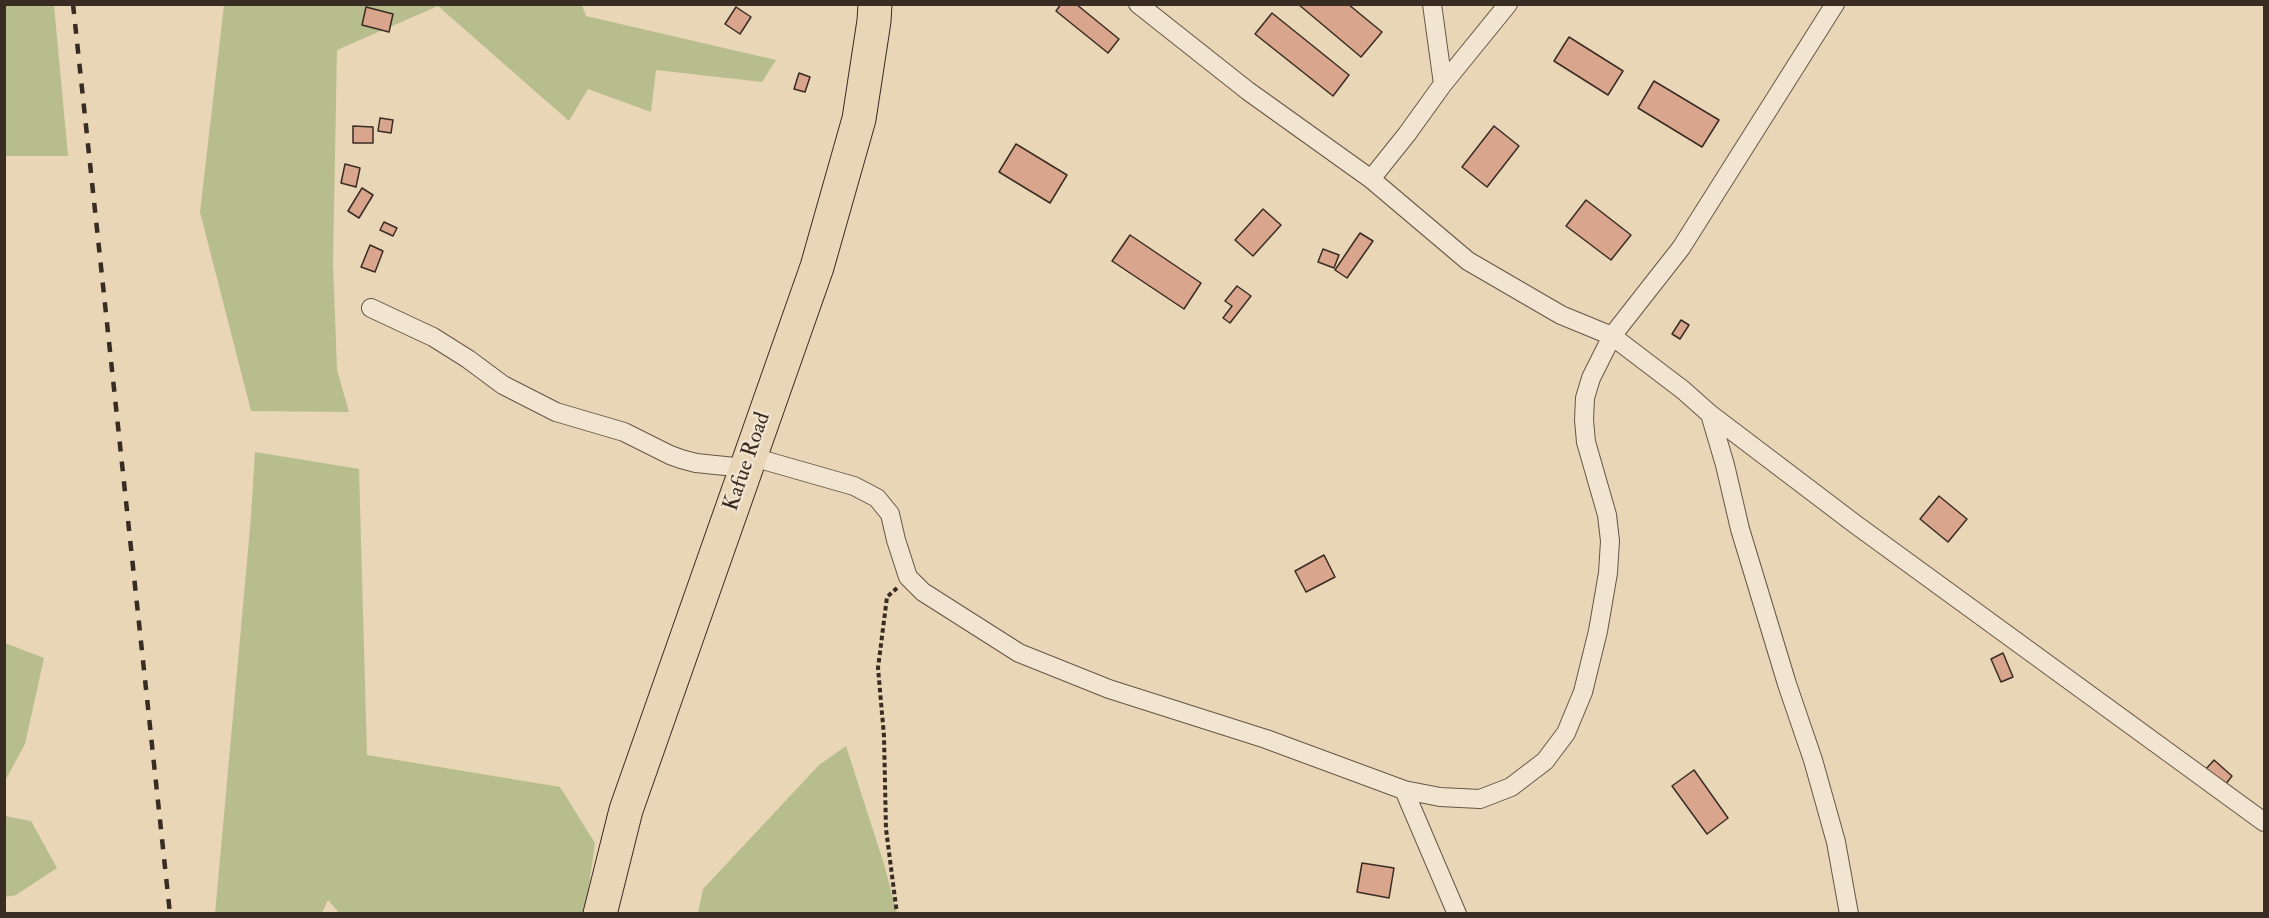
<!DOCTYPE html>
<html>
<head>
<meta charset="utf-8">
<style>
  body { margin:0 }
  #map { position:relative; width:2269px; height:918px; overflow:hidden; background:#e9d6b7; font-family:"IM FELL Double Pica",serif }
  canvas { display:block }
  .frame { position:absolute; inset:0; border:6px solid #392c22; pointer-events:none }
</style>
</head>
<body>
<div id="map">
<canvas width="2269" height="918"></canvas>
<div class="frame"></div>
</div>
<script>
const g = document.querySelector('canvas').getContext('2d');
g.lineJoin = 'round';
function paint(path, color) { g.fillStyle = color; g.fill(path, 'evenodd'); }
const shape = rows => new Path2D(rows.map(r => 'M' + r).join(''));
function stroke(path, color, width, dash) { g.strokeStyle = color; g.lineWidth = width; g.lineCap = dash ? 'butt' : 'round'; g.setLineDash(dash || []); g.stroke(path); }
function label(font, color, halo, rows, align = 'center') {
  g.font = font + ' "IM FELL Double Pica",serif'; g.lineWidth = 5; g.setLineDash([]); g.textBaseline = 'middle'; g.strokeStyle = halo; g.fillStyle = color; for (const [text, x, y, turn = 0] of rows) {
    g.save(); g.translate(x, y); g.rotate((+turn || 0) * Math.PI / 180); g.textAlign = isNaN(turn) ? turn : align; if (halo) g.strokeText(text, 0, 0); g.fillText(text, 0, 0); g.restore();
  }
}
paint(shape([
  [4,5,54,5,68,156,5,156],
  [224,5,582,5,586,16,776,60,762,82,656,70,651,112,588,89,569,121,438,6,337,50,333,264,337,370,349,412,251,411,200,212],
  [255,452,359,469,367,755,560,787,595,843,585,913,340,914,328,900,322,913,215,914,251,517],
  [5,643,44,658,25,744,5,781],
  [846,746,884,864,897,913,698,913,703,889,819,765],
  [5,816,31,821,57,868,16,895,5,897]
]), '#b8bd8e');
const building = shape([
  [1061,4,1076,4,1119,39,1108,53,1056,11,1061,4],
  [1298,4,1348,4,1382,32,1361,57,1298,4],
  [366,7,393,14,389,32,362,25,366,7],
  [736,7,751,17,740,34,725,24,736,7],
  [1272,13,1349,75,1333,96,1255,34,1272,13],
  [1569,37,1623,71,1608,95,1554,61,1569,37],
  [799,73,810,77,805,92,794,89,799,73],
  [1654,81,1719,120,1702,147,1638,108,1654,81],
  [380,118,393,120,391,133,378,131,380,118],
  [353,126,373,127,373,143,353,143,353,126],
  [1494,126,1519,146,1487,187,1462,167,1494,126],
  [1016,144,1067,175,1050,203,999,172,1016,144],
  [345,164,360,168,356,187,341,183,345,164],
  [362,188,373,195,359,218,348,211,362,188],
  [1586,200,1631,235,1611,260,1566,226,1586,200],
  [1263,209,1281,225,1253,256,1235,240,1263,209],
  [384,222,397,228,393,236,380,230,384,222],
  [1360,233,1373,241,1347,278,1335,270,1360,233],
  [1130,235,1201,283,1184,309,1112,261,1130,235],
  [370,245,383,251,375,272,361,267,370,245],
  [1323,249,1339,255,1334,268,1318,262,1323,249],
  [1237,286,1251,296,1230,323,1223,318,1232,306,1225,301,1237,286],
  [1681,320,1689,325,1680,339,1672,334,1681,320],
  [1939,496,1967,519,1948,542,1920,519,1939,496],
  [1324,555,1335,577,1306,592,1295,571,1324,555],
  [2003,653,2013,677,2001,682,1991,659,2003,653],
  [2214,760,2232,776,2225,785,2206,769,2214,760],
  [1694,770,1728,818,1707,834,1672,786,1694,770],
  [1362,863,1394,868,1389,898,1357,892,1362,863]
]);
paint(building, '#d9a58d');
stroke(building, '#392c22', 1.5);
const street = shape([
  [1138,4,1248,91,1371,179,1468,261,1561,315,1612,336,1681,248,1835,4],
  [1432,4,1443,84],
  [1371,179,1407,134,1443,84,1508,4],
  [371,308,433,337,468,359,503,385,556,412,624,432,670,455,681,459,696,463,745,468],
  [1710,414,1725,465,1740,529,1787,684,1813,760,1836,842,1849,914],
  [749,456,854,486,877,498,890,514,896,540,908,577,923,592,1019,653,1109,689,1266,739,1404,790,1440,797,1480,799,1511,787,1545,761,1566,733,1583,692,1598,631,1608,573,1610,541,1607,515,1586,442,1584,420,1585,398,1591,378,1612,336,1683,390,1710,414,1855,524,2264,822],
  [1404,790,1457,914]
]);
const highway = shape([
  [600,914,626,810,817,267,859,119,874,21,875,4]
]);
stroke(street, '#655647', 20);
stroke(highway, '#392c22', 35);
stroke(shape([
  [897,588,887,597,878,668,884,736,886,829,897,914]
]), '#392c22', 4, [4.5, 3]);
stroke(street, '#f1e4d0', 18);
stroke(highway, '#e9d6b7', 33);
stroke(shape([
  [73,4,170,914]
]), '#392c22', 4.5, [10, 10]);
label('22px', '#392c22', '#f1e4d0', [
  ["Kafue Road",748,462,-71]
]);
</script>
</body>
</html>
